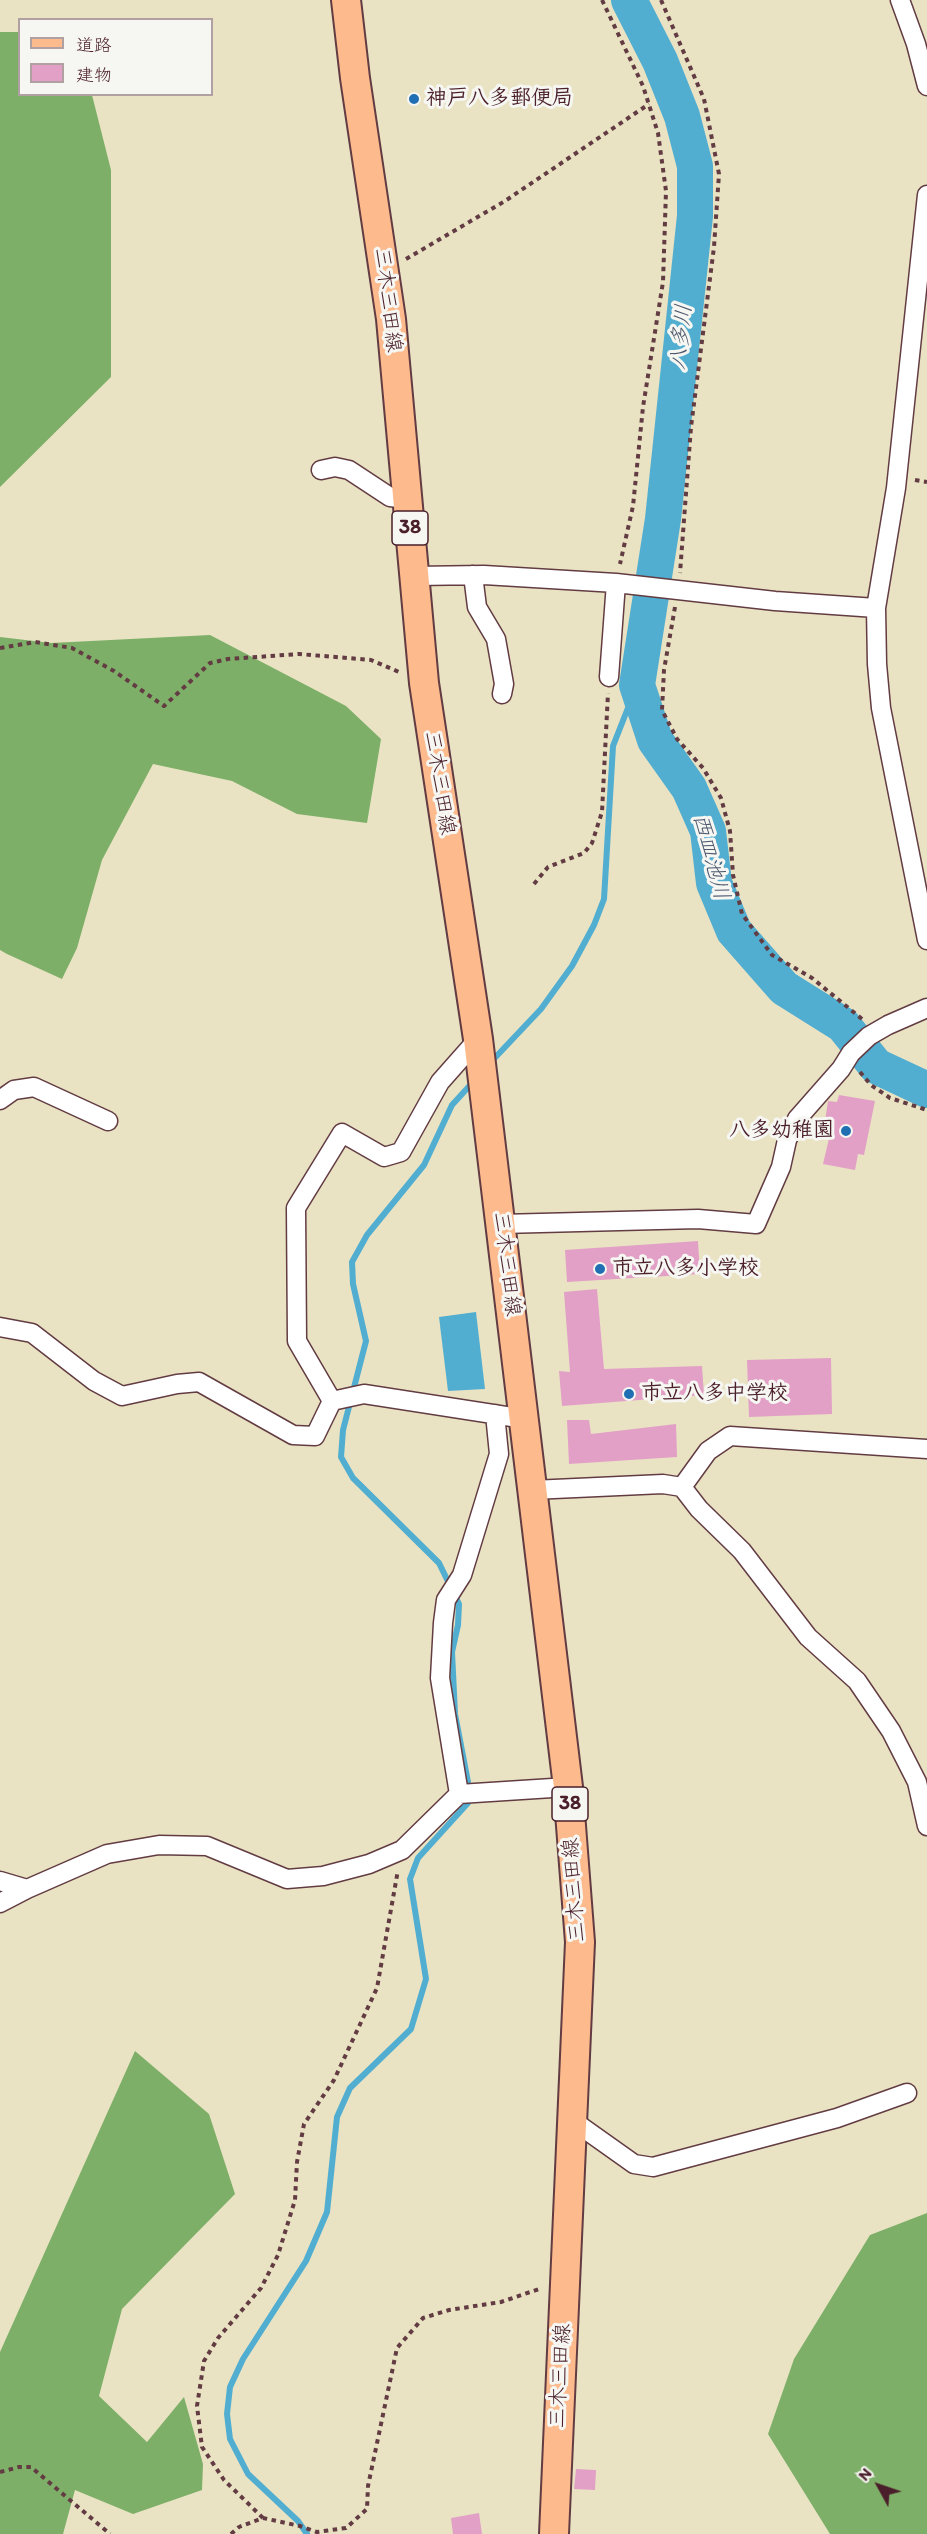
<!DOCTYPE html>
<html>
<head>
<meta charset="utf-8">
<style>
  body { margin:0 }
  #map { position:relative; width:927px; height:2534px; overflow:hidden; background:#e9e3c4; font-family:Itim,"Klee One",sans-serif }
  canvas { display:block }
  .legend { position:absolute; left:18px; top:18px; width:195px; height:78px; box-sizing:border-box; background:#f6f6f2; border:2px solid #b1a0a2; margin:0; padding:8px 10px; list-style:none; font-size:18px; color:#4a1f2b }
  .legend li { display:flex; align-items:center; gap:12px; height:30px }
  .legend b { width:30px; border:2px solid #b1a0a2 }
  .north { position:absolute; left:849px; top:2456px; width:60px; height:60px; -webkit-text-stroke:4px #f6f6f2; paint-order:stroke; rotate:310deg; font-size:16px; font-weight:700; line-height:24px; text-align:center; color:#4a1f2b }
  .north::after { content:''; display:block; margin:auto; width:21px; height:27px; background:#4a1f2b; clip-path:polygon(50% 0,100% 100%,50% 72%,0 100%) }
</style>
</head>
<body>
<div id="map">
<canvas width="927" height="2534"></canvas>
<ul class="legend">
<li><b style="height:8px;background:#fcba8d"></b>道路</li>
<li><b style="height:16px;background:#e2a0c6"></b>建物</li>
</ul>
<div class="north">N</div>
</div>
<script>
const g = document.querySelector('canvas').getContext('2d');
g.lineJoin = 'round';
function paint(path, color) { g.fillStyle = color; g.fill(path, 'evenodd'); }
const shape = rows => new Path2D(rows.map(r => 'M' + r).join(''));
function stroke(path, color, width, dash) { g.strokeStyle = color; g.lineWidth = width; g.lineCap = dash ? 'butt' : 'round'; g.setLineDash(dash || []); g.stroke(path); }
function label(font, color, halo, rows, align = 'center') {
  g.font = font + ' Itim,"Klee One",sans-serif'; g.lineWidth = 6; g.setLineDash([]); g.textBaseline = 'middle'; g.strokeStyle = halo; g.fillStyle = color; for (const [text, x, y, turn = 0] of rows) {
    g.save(); g.translate(x, y); g.rotate((+turn || 0) * Math.PI / 180); g.textAlign = isNaN(turn) ? turn : align; if (halo) g.strokeText(text, 0, 0); g.fillText(text, 0, 0); g.restore();
  }
}
paint(shape([
  [0,32,19,32,20,94,92,95,111,170,111,377,0,487],
  [210,635,346,706,381,739,367,823,297,814,232,781,153,764,102,860,77,948,62,979,7,954,0,950,0,637,51,643],
  [135,2051,209,2114,235,2194,122,2309,99,2396,147,2442,184,2397,203,2464,202,2490,133,2514,75,2490,63,2534,0,2534,0,2352],
  [927,2213,927,2534,830,2534,768,2434,794,2359,870,2235]
]), '#7eaf68');
paint(shape([
  [476,1312,485,1389,448,1391,439,1317]
]), '#51aed0');
stroke(shape([
  [490,1063,541,1009,572,966,594,925,604,899,613,746,637,685],
  [307,2534,298,2521,248,2474,230,2439,227,2414,230,2387,243,2359,306,2261,327,2212,337,2117,350,2088,411,2029,426,1979,410,1879,418,1858,468,1803,468,1782,455,1714,452,1652,458,1625,459,1604,439,1563,353,1478,341,1457,343,1430,366,1341,353,1284,352,1262,367,1235,424,1165,452,1105,473,1082]
]), '#51aed0', 6);
stroke(shape([
  [629,0,660,61,682,116,695,166,695,216,663,519,637,685,655,740,689,788,708,831,714,883,734,931,784,988,843,1025,876,1066,927,1090]
]), '#51aed0', 36);
paint(shape([
  [839,1095,875,1101,864,1155,858,1154,855,1170,823,1164,831,1130,824,1128,828,1101,837,1102],
  [698,1241,700,1274,567,1282,565,1250],
  [597,1289,604,1369,702,1366,704,1395,562,1406,559,1371,570,1372,564,1292],
  [831,1358,832,1414,749,1417,747,1360],
  [567,1420,589,1420,591,1434,676,1424,677,1457,569,1464],
  [576,2469,596,2470,595,2490,574,2489],
  [479,2513,482,2534,453,2534,451,2518]
]), '#e2a0c6');
const minor = shape([
  [900,0,916,44,927,86],
  [927,195,896,488,876,608,877,664,881,708,927,940],
  [321,470,335,467,349,470,390,497,408,499],
  [473,575,477,607,496,639,504,684,502,694],
  [415,576,484,575,616,583,775,601,876,608],
  [609,677,616,583],
  [0,1100,14,1090,34,1087,108,1121],
  [501,1224,698,1219,756,1224,781,1167,787,1140,797,1119,841,1069,851,1053,869,1036,888,1025,927,1008],
  [0,1327,32,1333,94,1381,122,1396,177,1384,199,1382,293,1435,315,1436,332,1401,364,1394,525,1419],
  [332,1401,297,1341,296,1208,342,1133,384,1157,401,1152,440,1082,478,1039],
  [682,1487,708,1451,730,1436,927,1449],
  [532,1490,663,1484,682,1487,699,1509,742,1551,808,1637,857,1681,891,1731,917,1782,927,1826],
  [459,1794,440,1678,443,1623,446,1600,462,1575,499,1454,495,1414],
  [0,1881,27,1889,107,1854,159,1845,207,1846,287,1879,323,1876,369,1864,402,1850,459,1794,568,1787],
  [0,1903,27,1889],
  [572,2120,634,2164,653,2167,837,2118,907,2093]
]);
const primary = shape([
  [346,0,355,78,391,319,424,683,478,1039,568,1787,580,1942,554,2534]
]);
stroke(minor, '#623c42', 21);
stroke(primary, '#623c42', 32);
stroke(shape([
  [602,0,643,86,658,133,666,191,663,282,643,407,633,506,620,564],
  [661,0,704,99,719,174,714,247,691,427,680,573],
  [406,259,505,201,649,104],
  [915,480,927,482],
  [675,607,664,670,662,710,677,739,703,768,721,798,730,831,733,875,742,914,772,955,812,978,862,1019],
  [0,648,35,642,72,648,114,671,164,706,210,663,228,659,299,654,371,660,399,672],
  [534,884,548,867,584,853,592,843,602,812,608,693],
  [860,1072,871,1085,890,1098,927,1110],
  [0,2472,19,2467,31,2467,110,2534],
  [263,2518,224,2480,202,2447,197,2406,204,2361,218,2338,261,2288,278,2255,295,2200,297,2162,304,2124,334,2080,377,1988,398,1870],
  [231,2534,239,2527,263,2518,300,2526,317,2532,346,2528,367,2509,368,2486,397,2348,423,2318,449,2310,501,2302,542,2288]
]), '#623c42', 4, [4.5, 4.5]);
stroke(minor, '#fff', 18);
stroke(primary, '#fcba8d', 28);
for (const [x, y, r, color] of [
  [414,99,6,"#1f6fb2"],
  [846,1131,6,"#1f6fb2"],
  [600,1269,6,"#1f6fb2"],
  [629,1394,6,"#1f6fb2"]
]) { const dot = new Path2D(); dot.arc(x, y, r, 0, 2 * Math.PI); g.fillStyle = color; g.fill(dot); stroke(dot, '#f6f6f2', 2); }
for (const [x, y, w] of [
  [410,528,36],
  [570,1804,36]
]) { const box = new Path2D(); box.roundRect(x - w / 2, y - 17, w, 34, 4.5); g.fillStyle = '#f6f6f2'; g.fill(box); stroke(box, '#4a1f2b', 1.5); }
label('bold 20px', '#4a1f2b', null, [
  ["38",410,528],
  ["38",570,1804]
]);
label('bold 21px', '#4a1f2b', '#f6f6f2', [
  ["神戸八多郵便局",426,99],
  ["八多幼稚園",834,1131,"right"],
  ["市立八多小学校",612,1269],
  ["市立八多中学校",641,1394]
], 'left');
label('21px', '#4a1f2b', '#f6f6f2', [
  ["三木三田線",387,300,83],
  ["三木三田線",439,783,81],
  ["三木三田線",506,1264,83],
  ["三木三田線",575,1890,-94],
  ["三木三田線",561,2376,-87]
]);
label('italic 22px', '#4d586d', '#f6f6f2', [
  ["八多川",682,337,-84],
  ["西皿池川",710,857,75]
]);
</script>
</body>
</html>
